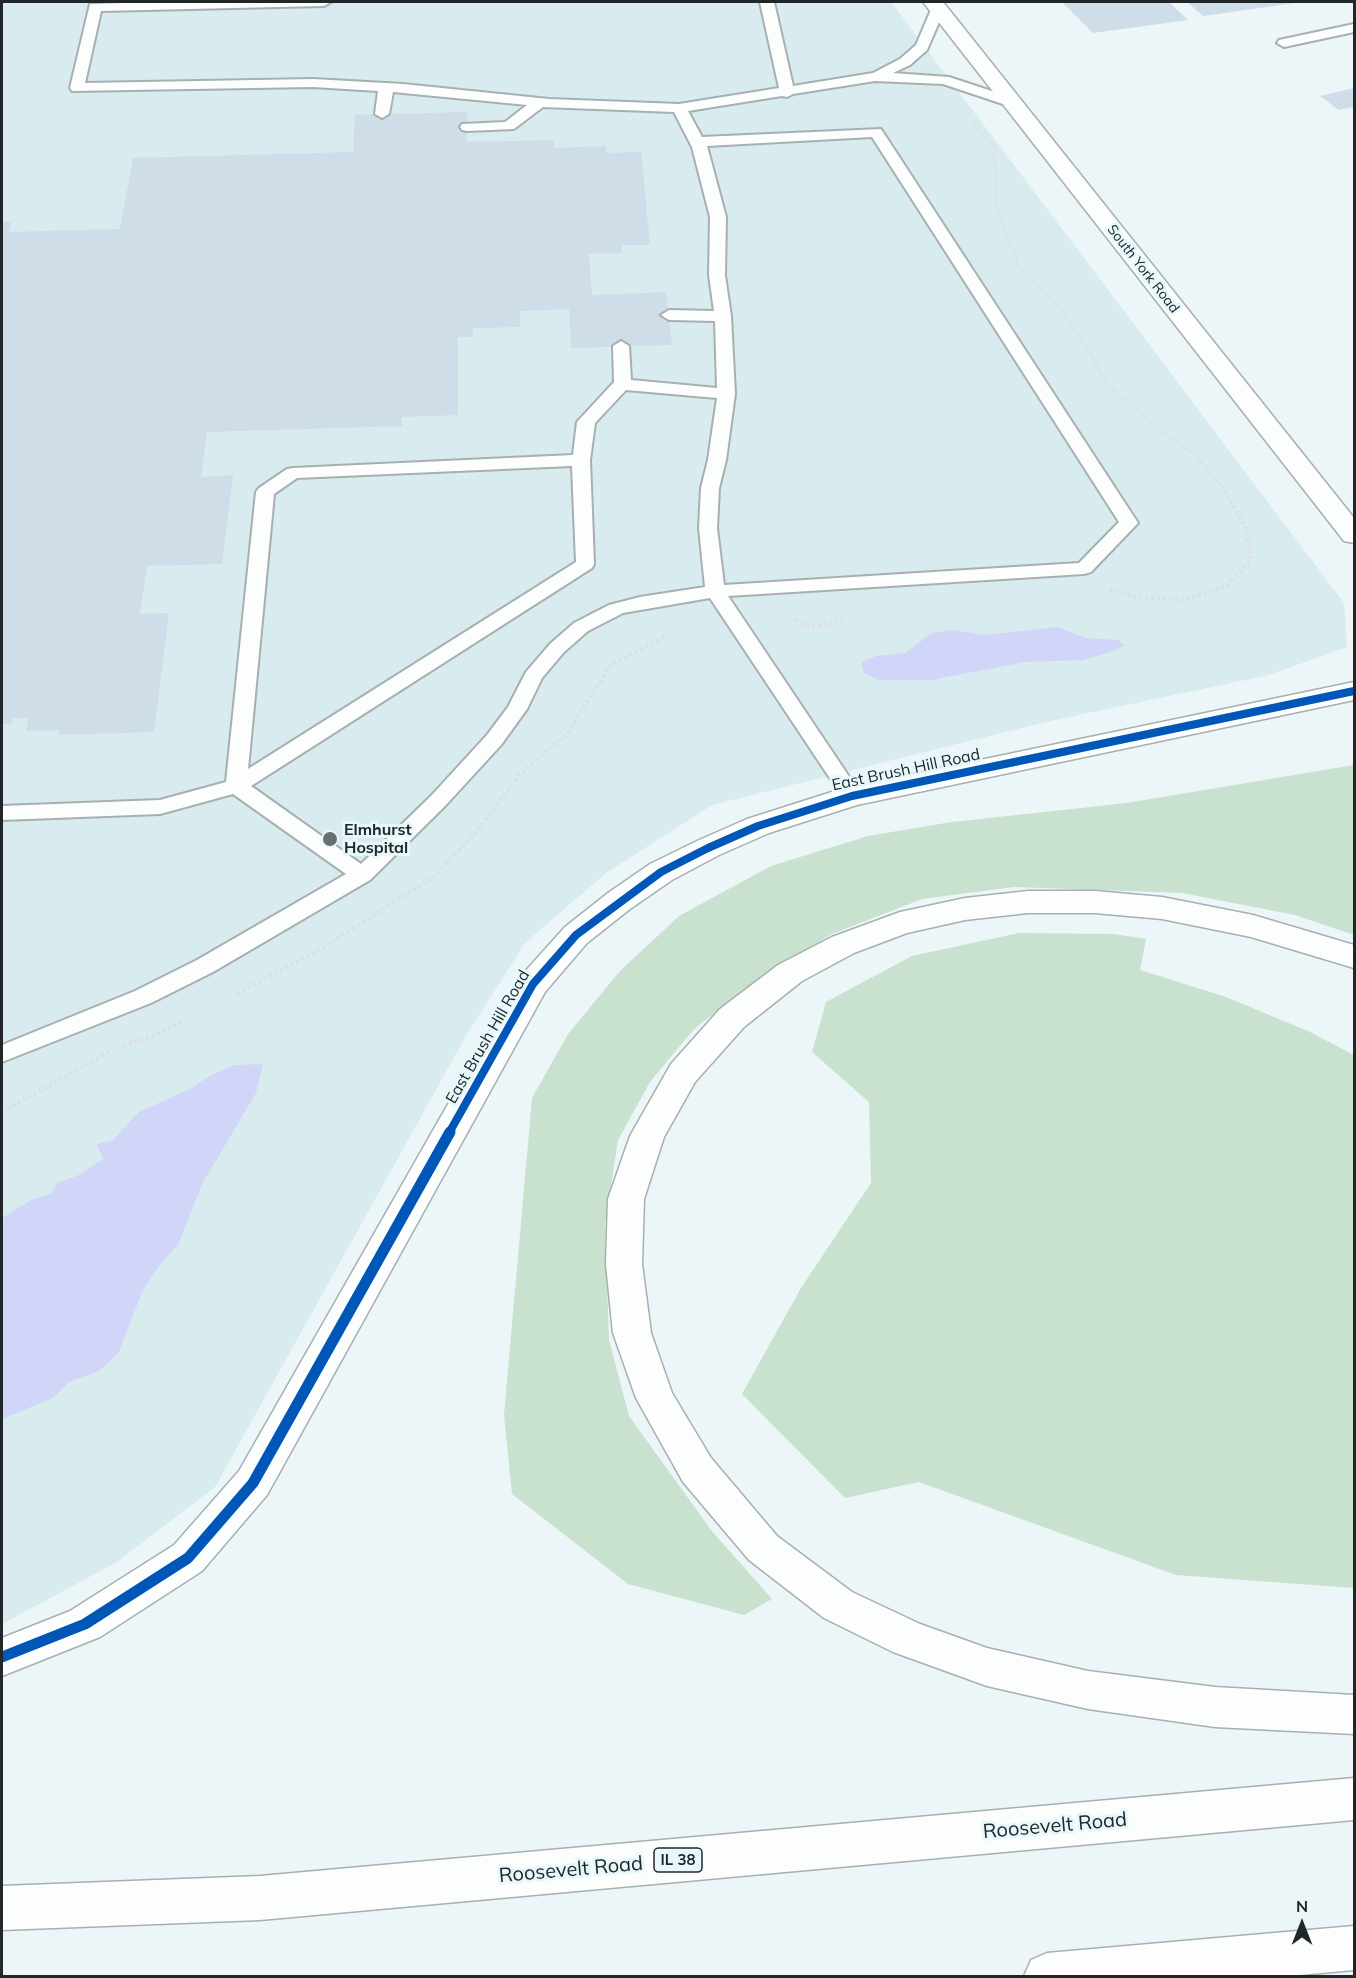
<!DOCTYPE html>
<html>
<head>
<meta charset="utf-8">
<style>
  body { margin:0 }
  #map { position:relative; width:1356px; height:1978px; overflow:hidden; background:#ecf5f7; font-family:Mulish,sans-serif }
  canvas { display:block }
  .frame { position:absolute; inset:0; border:3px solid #212728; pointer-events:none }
  .north { position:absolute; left:1272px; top:1894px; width:60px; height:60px; -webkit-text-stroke:4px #e7f8fc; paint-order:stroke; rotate:0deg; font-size:16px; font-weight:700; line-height:24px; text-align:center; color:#212728 }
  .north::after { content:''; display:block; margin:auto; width:21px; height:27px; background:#212728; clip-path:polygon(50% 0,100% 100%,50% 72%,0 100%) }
</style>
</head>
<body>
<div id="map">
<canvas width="1356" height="1978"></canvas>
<div class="frame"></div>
<div class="north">N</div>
</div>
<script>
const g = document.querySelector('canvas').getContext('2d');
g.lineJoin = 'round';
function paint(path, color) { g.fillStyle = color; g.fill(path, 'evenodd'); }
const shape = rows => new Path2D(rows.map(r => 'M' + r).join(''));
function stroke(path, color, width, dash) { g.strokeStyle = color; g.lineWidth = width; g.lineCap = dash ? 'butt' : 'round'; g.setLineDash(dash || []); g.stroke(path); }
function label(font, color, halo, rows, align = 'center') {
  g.font = font + ' Mulish,sans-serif'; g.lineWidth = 6; g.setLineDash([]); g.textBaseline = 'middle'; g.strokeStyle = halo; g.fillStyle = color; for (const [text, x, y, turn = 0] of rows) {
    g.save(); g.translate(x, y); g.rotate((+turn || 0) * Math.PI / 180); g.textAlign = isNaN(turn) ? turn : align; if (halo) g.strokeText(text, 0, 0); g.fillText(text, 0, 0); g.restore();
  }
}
paint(shape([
  [2,2,891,2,1344,603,1347,647,1269,675,1050,721,712,805,606,873,525,943,467,1034,215,1487,117,1562,2,1624]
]), '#d8ebef');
paint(shape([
  [1354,765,1354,935,1295,915,1182,893,1014,887,922,899,832,934,760,978,694,1029,650,1082,618,1140,605,1225,609,1340,629,1416,711,1530,772,1599,744,1615,628,1584,512,1494,504,1415,532,1098,568,1034,620,971,679,916,771,866,868,836,952,822,1127,803],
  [1019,933,1114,934,1146,939,1140,970,1226,997,1308,1031,1354,1055,1354,1588,1176,1575,919,1482,845,1498,742,1394,801,1288,871,1183,869,1102,812,1052,826,1002,912,956]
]), '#c8e2cf');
paint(shape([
  [1057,627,1086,638,1118,640,1125,645,1111,652,1083,660,1025,662,931,680,878,680,864,673,861,662,876,656,905,653,932,633,953,630,985,635],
  [263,1064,256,1093,202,1184,178,1245,160,1264,142,1292,119,1352,99,1371,69,1382,53,1398,2,1419,2,1218,33,1199,51,1194,57,1183,79,1175,103,1159,97,1144,112,1141,139,1112,192,1088,208,1077,234,1065]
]), '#d1d6f8');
paint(shape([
  [1062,2,1169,2,1188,20,1093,33],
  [1187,2,1294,2,1295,3,1203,16],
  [1354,88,1354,107,1339,110,1320,96],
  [467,112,467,142,554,140,554,148,606,146,606,153,641,152,650,245,622,245,622,253,589,254,592,295,666,292,672,345,571,348,569,309,520,311,520,327,473,328,473,337,458,337,458,415,402,417,402,426,207,432,201,477,233,475,222,564,147,566,140,614,169,613,154,732,58,735,59,730,26,731,29,718,13,718,12,724,2,724,2,222,12,221,9,232,120,229,133,158,353,152,355,115]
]), '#cfdde8');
const service = shape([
  [157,2,331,2,324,6,101,11,85,83,313,79,403,84,549,99,679,104,779,88,760,2,774,2,793,86,873,73,900,59,916,45,933,5,943,5,945,8,927,50,910,65,893,73,949,77,1016,99,1018,102,1016,105,1006,105,943,84,875,81,793,94,787,97,782,96,688,111,702,137,881,129,1138,523,1091,572,1084,574,728,596,862,796,859,801,852,803,845,801,710,598,623,613,588,631,564,652,542,678,527,709,501,745,445,806,370,880,213,972,151,1003,2,1062,2,1045,135,991,197,960,346,874,233,794,160,814,2,820,2,806,160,800,226,782,256,492,259,488,287,469,293,468,573,455,577,422,614,382,613,346,621,341,629,346,631,380,717,388,715,321,669,320,661,315,669,310,714,311,709,275,710,217,692,147,674,112,543,107,514,129,467,131,462,130,460,127,462,124,505,122,527,105,393,92,389,114,382,118,375,114,378,91,313,87,72,91,70,88,90,4,157,2],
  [872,137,1119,522,1079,563,724,585,717,528,719,488,726,460,735,394,731,316,725,275,726,217,707,146,872,137],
  [626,390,717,398,708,460,701,488,699,528,705,587,640,597,609,605,574,623,550,644,526,672,508,707,487,735,431,796,361,864,251,786,592,568,594,564,590,460,595,423,626,390],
  [572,466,576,562,248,769,274,494,297,478,572,466],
  [1354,24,1354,32,1284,47,1277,43,1279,40,1354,24]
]);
const tertiary = shape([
  [1354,682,1354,700,857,805,769,833,719,855,672,880,630,909,587,943,545,992,267,1495,202,1571,100,1637,2,1676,2,1638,70,1611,174,1545,239,1471,521,976,565,927,608,893,650,864,697,841,747,819,841,789,1354,682]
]);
const secondary = shape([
  [923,2,943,2,1354,518,1354,543,1344,541,923,2]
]);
const trunk = shape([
  [1028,891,1095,891,1162,897,1253,915,1354,945,1354,968,1251,937,1162,919,1095,913,1028,913,965,920,907,933,854,953,802,981,744,1027,695,1082,664,1137,644,1199,642,1264,651,1333,672,1393,711,1458,777,1536,852,1592,920,1624,987,1648,1088,1671,1215,1687,1354,1695,1354,1734,1215,1727,1088,1709,987,1686,893,1652,824,1618,749,1560,683,1482,636,1398,613,1333,606,1264,608,1199,630,1136,671,1064,720,1009,778,965,832,937,900,912,965,898,1028,891],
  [1354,1778,1354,1820,260,1920,2,1930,2,1886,260,1876,1354,1778],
  [1354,1926,1354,1970,1289,1976,1024,1976,1031,1960,1047,1953,1354,1926]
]);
stroke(service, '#a8afb1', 4);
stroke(tertiary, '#a8afb1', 3);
stroke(secondary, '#a8afb1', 3);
stroke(trunk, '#a8afb1', 3);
stroke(shape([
  [974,125,994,145,997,209,1019,267,1067,317,1109,385,1155,427,1194,454,1225,490]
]), '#dde0e0', 3, [2, 2]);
stroke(shape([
  [1110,590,1139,597,1185,600,1227,585,1251,560,1246,528,1224,489],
  [795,620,809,625,822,626,845,618],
  [237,993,322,948,435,876,480,828,519,775,567,734,610,666,668,635],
  [123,1046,158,1034,182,1021],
  [2,1112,113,1050]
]), '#dde0e0', 4, [3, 3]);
paint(service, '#fcfefe');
paint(tertiary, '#fcfefe');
paint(secondary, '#fcfefe');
paint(trunk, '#fcfefe');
stroke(shape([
  [449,1133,533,984,576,935,661,872,708,848,758,826,852,796,1354,691]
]), '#0057b8', 8);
stroke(shape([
  [2,1657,85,1624,188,1558,253,1483,450,1132]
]), '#0057b8', 11);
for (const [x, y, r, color] of [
  [330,839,8,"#686f70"]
]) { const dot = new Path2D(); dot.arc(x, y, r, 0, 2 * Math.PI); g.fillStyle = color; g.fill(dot); stroke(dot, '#e7f8fc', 2); }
label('14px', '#212728', '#e7f8fc', [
  ["South York Road",1143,269,52]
]);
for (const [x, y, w] of [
  [678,1860,48]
]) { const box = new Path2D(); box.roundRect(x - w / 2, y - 12, w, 24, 4.5); g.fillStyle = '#e7f8fc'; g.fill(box); stroke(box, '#212728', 1.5); }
label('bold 15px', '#212728', null, [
  ["IL 38",678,1860]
]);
label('16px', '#212728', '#e7f8fc', [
  ["East Brush Hill Road",906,770,-12],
  ["East Brush Hill Road",488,1037,-60]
]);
label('bold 16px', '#212728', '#e7f8fc', [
  ["Elmhurst",344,830],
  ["Hospital",344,848]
], 'left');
label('20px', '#212728', '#e7f8fc', [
  ["Roosevelt Road",1055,1826,-5],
  ["Roosevelt Road",571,1870,-5]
]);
</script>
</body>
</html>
